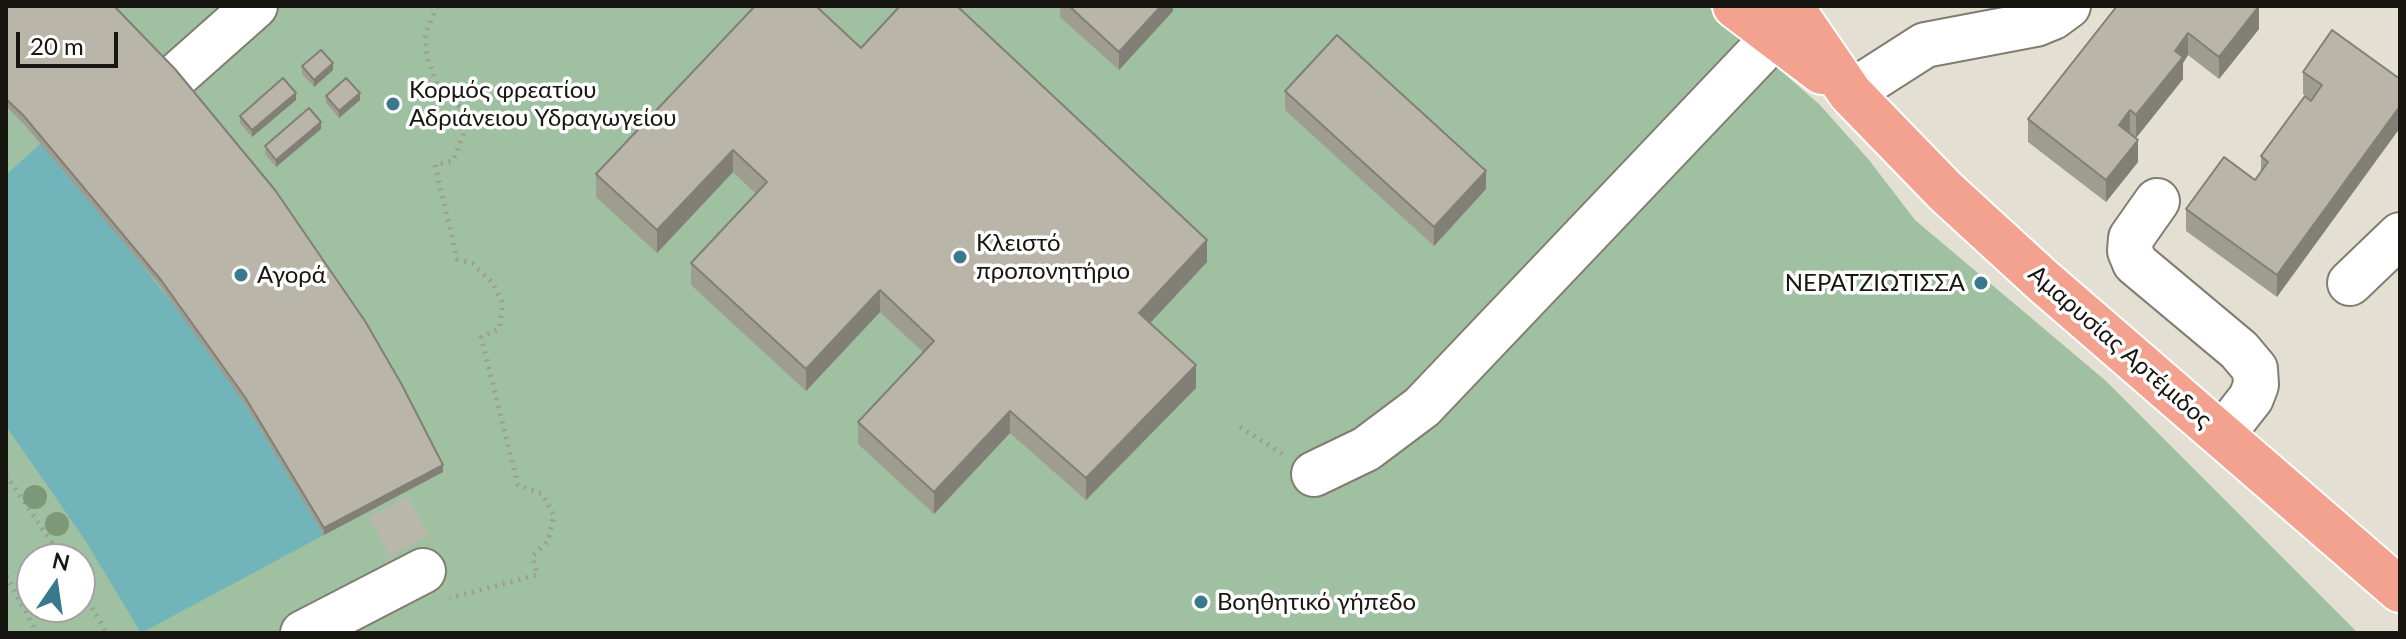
<!DOCTYPE html>
<html>
<head>
<meta charset="utf-8">
<style>
  body { margin:0 }
  #map { position:relative; width:2406px; height:639px; overflow:hidden; background:#e3dfd2; font-family:Lato,sans-serif }
  canvas { display:block }
  .frame { position:absolute; inset:0; border:8px solid #181611; pointer-events:none }
  .north { position:absolute; left:16px; top:543px; width:80px; height:80px; box-sizing:border-box; background:#fff; border:2px solid #a3a2a0; border-radius:50%; rotate:13deg; font-size:22px; font-weight:700; line-height:32px; text-align:center; color:#181611 }
  .north::after { content:''; display:block; margin:auto; width:28px; height:36px; background:#3a788e; clip-path:polygon(50% 0,100% 100%,50% 72%,0 100%) }
  .scale { position:absolute; left:16px; top:32px; width:102px; height:36px; box-sizing:border-box; border:4px solid #181611; border-top:0; padding-left:10px; font-size:24px; line-height:28px; white-space:nowrap; color:#181611; -webkit-text-stroke:6px #fff; paint-order:stroke }
</style>
</head>
<body>
<div id="map">
<canvas width="2406" height="639"></canvas>
<div class="frame"></div>
<div class="north">N</div>
<div class="scale">20 m</div>
</div>
<script>
const g = document.querySelector('canvas').getContext('2d');
g.lineJoin = 'round';
function paint(path, color) { g.fillStyle = color; g.fill(path, 'evenodd'); }
const shape = rows => new Path2D(rows.map(r => 'M' + r).join(''));
function stroke(path, color, width, dash) { g.strokeStyle = color; g.lineWidth = width; g.lineCap = dash ? 'butt' : 'round'; g.setLineDash(dash || []); g.stroke(path); }
function label(font, color, halo, rows, align = 'center') {
  g.font = font + ' Lato,sans-serif'; g.lineWidth = 7; g.setLineDash([]); g.textBaseline = 'middle'; g.strokeStyle = halo; g.fillStyle = color; for (const [text, x, y, turn = 0] of rows) {
    g.save(); g.translate(x, y); g.rotate((+turn || 0) * Math.PI / 180); g.textAlign = isNaN(turn) ? turn : align; if (halo) g.strokeText(text, 0, 0); g.fillText(text, 0, 0); g.restore();
  }
}
paint(shape([
  [6,6,1707,6,1820,105,1869,160,1915,220,2106,381,2358,633,6,633],
  [32,559,80,559,80,607,32,607]
]), '#9fc1a1');
paint(shape([
  [41,143,116,232,205,345,245,404,324,535,141,633,85,540,6,426,6,175]
]), '#71b4b9');
stroke(shape([
  [357,449,423,571]
]), '#bab7ab', 44, [44, 22]);
const minor = shape([
  [175,77,255,6],
  [1850,93,1925,45,2036,24,2053,17,2068,6],
  [2157,201,2131,238,2130,251,2135,263,2239,350,2255,369,2256,385,2251,398,2222,435],
  [2350,283,2400,235],
  [1314,474,1366,449,1422,407,1774,37],
  [303,633,423,571]
]);
const major = shape([
  [1735,6,1822,72],
  [1788,6,1798,17,1850,93,1945,191,2042,280,2400,590]
]);
stroke(minor, '#817d71', 48);
stroke(major, '#fff', 48);
stroke(shape([
  [437,6,425,35,427,57,437,83,467,115,463,135,453,161,435,165,457,259,473,264,492,282,503,304,499,329,481,337,518,485,542,494,554,515,548,541,533,556,537,575,450,598],
  [1240,427,1283,454],
  [6,475,63,559],
  [6,576,37,633],
  [80,587,107,633]
]), '#9e9b91', 5, [2, 6]);
stroke(minor, '#fff', 44);
stroke(major, '#f2a28f', 44);
g.fillStyle = '#7b9877';
for (const [x, y] of [
  [35,497],
  [57,524]
]) { g.beginPath(); g.arc(x, y, 12, 0, 2 * Math.PI); g.fill(); }
paint(shape([
  [6,6,443,472,324,535,245,404,161,287,23,123,6,106],
  [897,6,957,6,1207,262,1150,323,1196,388,1086,500,1010,433,934,514,858,444,858,422,923,352,880,312,806,391,691,285,691,263,756,194,733,172,657,253,596,197,596,174,861,48,898,7],
  [1060,6,1173,6,1173,11,1119,70,1060,17],
  [2117,6,2259,29,2219,79,2188,55,2183,63,2183,79,2136,138,2129,133,2138,162,2106,202,2028,142,2028,119],
  [302,66,333,70,314,87,302,74],
  [2303,72,2400,79,2277,297,2186,231,2186,209,2255,180,2261,173,2261,156,2312,100,2303,94],
  [1285,91,1486,189,1434,246,1285,110],
  [326,96,360,100,339,118,326,103],
  [296,100,252,137,240,123,240,116],
  [321,129,276,167,265,154,265,146]
]), '#9f9c90');
paint(shape([
  [1161,6,1173,6,1173,11,1119,70,1119,52],
  [2259,6,2259,29,2219,79,2219,57],
  [2188,33,2188,55,2183,63,2183,79,2136,138,2136,115,2175,51],
  [333,63,333,70,314,87,314,80],
  [296,93,296,100,252,137,252,130],
  [360,93,360,100,339,118,339,111],
  [2400,106,2400,128,2277,297,2277,275],
  [2130,110,2130,133,2119,147,2119,125],
  [321,122,321,129,276,167,276,160],
  [2138,140,2138,162,2106,202,2106,180],
  [733,150,733,172,657,253,657,230],
  [1486,171,1486,189,1434,246,1434,227],
  [1207,240,1207,262,1139,335,1139,313],
  [880,290,880,312,806,391,806,369],
  [1196,365,1196,388,1086,500,1086,478],
  [1010,411,1010,433,934,514,934,492],
  [443,465,443,472,324,535,324,528]
]), '#827f76');
const building = shape([
  [6,6,114,6,175,69,275,190,365,321,402,385,443,465,324,528,245,397,161,280,23,115,6,99,6,6],
  [755,6,816,6,861,48,900,6,957,6,1207,240,1139,313,1196,365,1086,478,1010,411,934,492,858,422,934,341,880,290,806,369,691,263,767,182,733,150,657,230,596,174,755,6],
  [1069,6,1161,6,1119,52,1069,6],
  [2117,6,2259,6,2219,57,2188,33,2175,51,2183,57,2136,115,2130,110,2119,125,2138,140,2106,180,2028,119,2117,6],
  [2332,30,2400,79,2400,106,2277,275,2186,209,2224,157,2255,180,2268,162,2261,156,2305,96,2311,101,2322,85,2303,72,2332,30],
  [1337,35,1486,171,1434,227,1285,91,1337,35],
  [321,50,333,63,314,80,302,66,321,50],
  [283,78,296,93,252,130,240,116,283,78],
  [346,78,360,93,339,111,326,96,346,78],
  [309,108,321,122,276,160,265,146,309,108]
]);
paint(building, '#b9b5a8');
stroke(building, '#827f76', 2);
for (const [x, y, r, color] of [
  [393,104,8,"#3a788e"],
  [960,257,8,"#3a788e"],
  [241,275,8,"#3a788e"],
  [1981,283,8,"#3a788e"],
  [1201,602,8,"#3a788e"]
]) { const dot = new Path2D(); dot.arc(x, y, r, 0, 2 * Math.PI); g.fillStyle = color; g.fill(dot); stroke(dot, '#fff', 3); }
label('24px', '#181611', '#fff', [
  ["Κορμός φρεατίου",409,90],
  ["Αδριάνειου Υδραγωγείου",409,118],
  ["Κλειστό",976,243],
  ["προπονητήριο",976,271],
  ["Αγορά",257,275],
  ["ΝΕΡΑΤΖΙΩΤΙΣΣΑ",1965,283,"right"],
  ["Βοηθητικό γήπεδο",1217,602]
], 'left');
label('24px', '#181611', '#fff', [
  ["Αμαρυσίας Αρτέμιδος",2120,347,41]
]);
</script>
</body>
</html>
